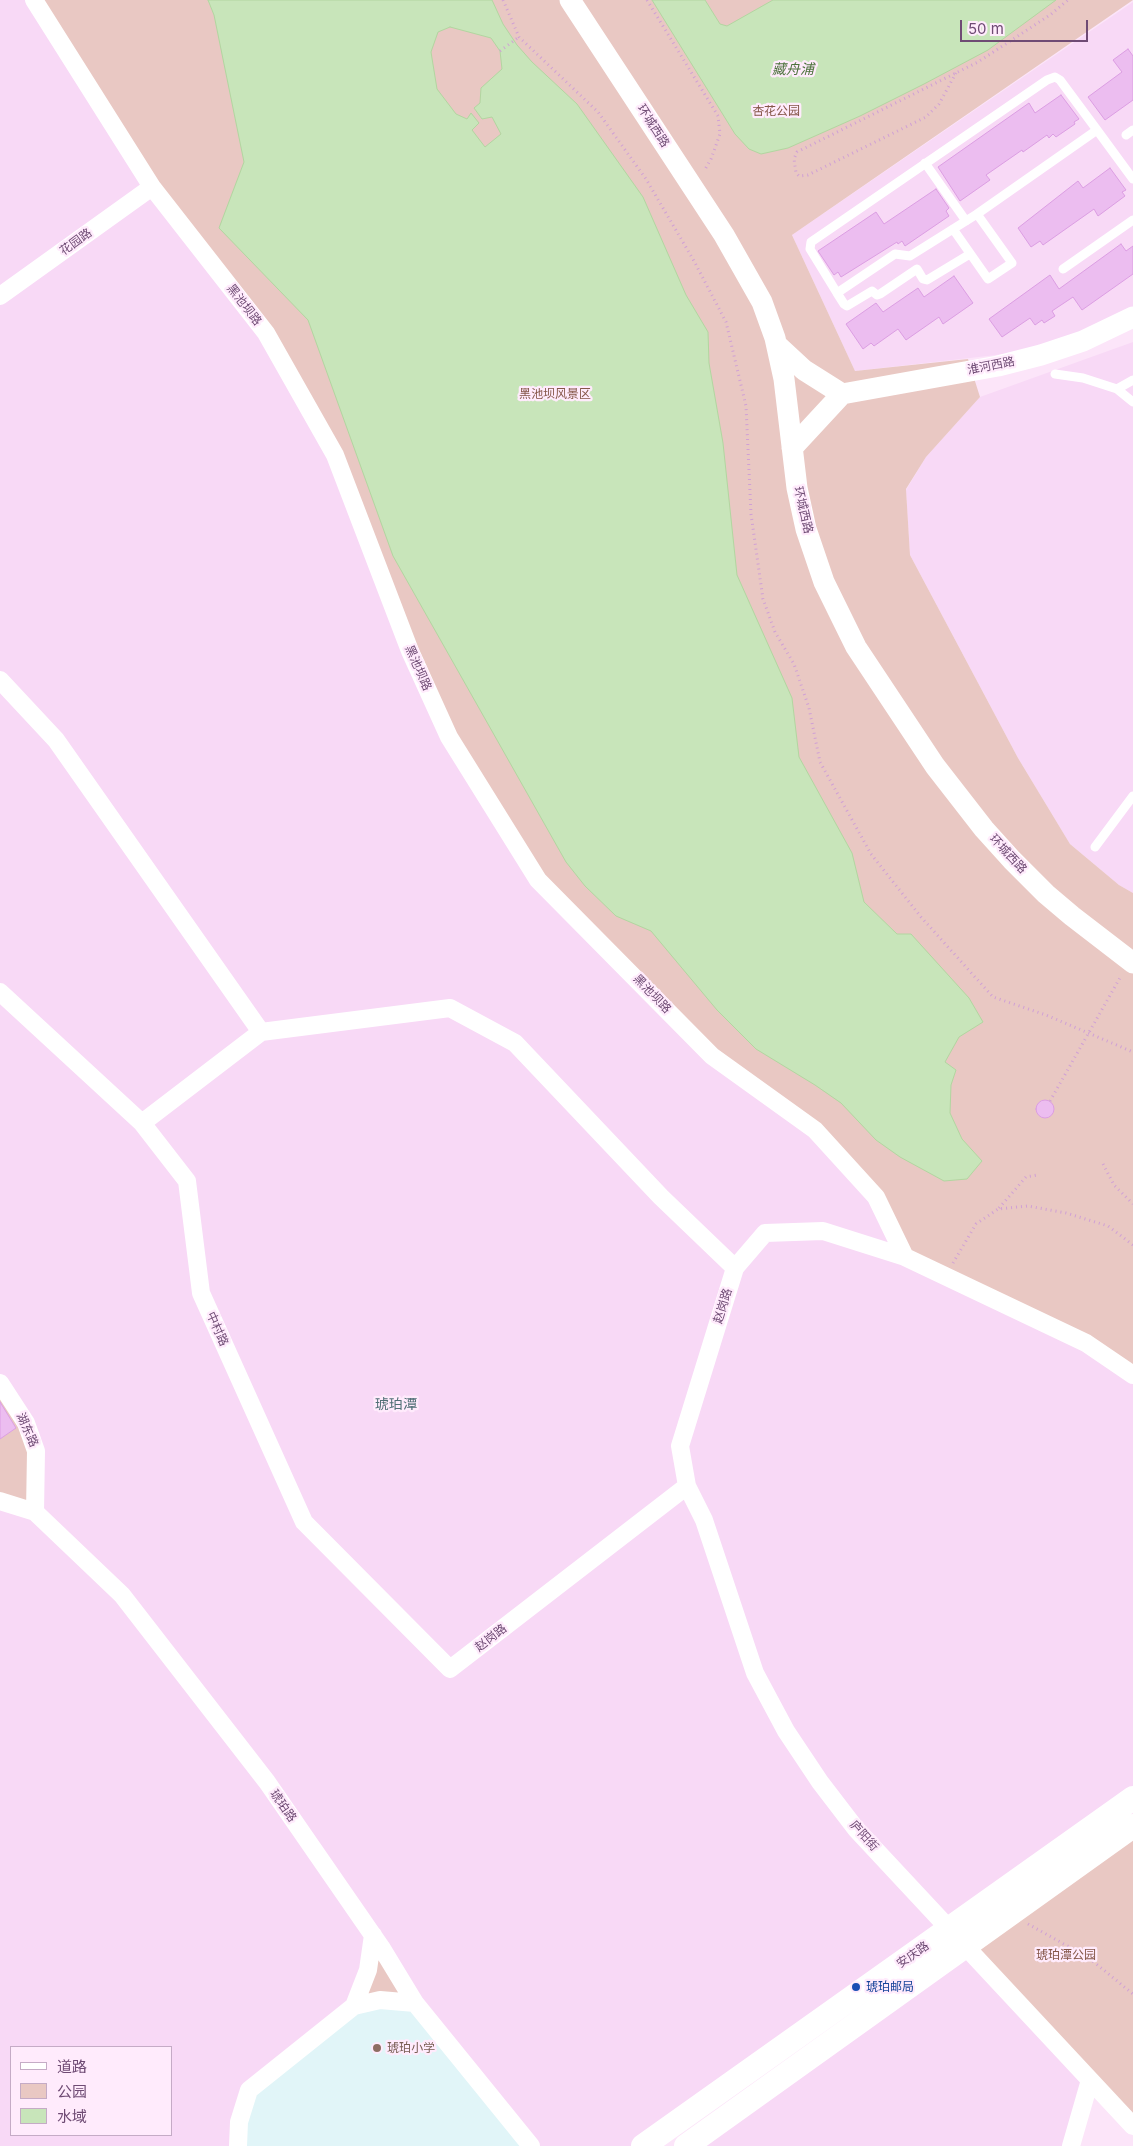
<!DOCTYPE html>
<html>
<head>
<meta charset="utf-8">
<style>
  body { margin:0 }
  #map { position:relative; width:1133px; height:2146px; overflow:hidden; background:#fce5f9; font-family:Inter,"Noto Sans SC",sans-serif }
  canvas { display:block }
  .legend { position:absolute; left:10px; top:2046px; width:162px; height:90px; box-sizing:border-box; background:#ffebfc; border:1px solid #c5abc6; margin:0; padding:6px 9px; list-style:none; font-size:15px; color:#6f4b74 }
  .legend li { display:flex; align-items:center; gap:10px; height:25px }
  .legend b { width:25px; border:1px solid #c5abc6 }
  .scale { position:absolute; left:960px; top:20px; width:128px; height:22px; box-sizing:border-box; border:2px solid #6f4b74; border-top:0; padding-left:6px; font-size:15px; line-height:18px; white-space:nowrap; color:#6f4b74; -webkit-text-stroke:4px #ffebfc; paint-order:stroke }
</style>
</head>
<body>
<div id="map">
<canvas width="1133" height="2146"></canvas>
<ul class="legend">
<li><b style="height:6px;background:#fff"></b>道路</li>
<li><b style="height:14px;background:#e9c8c3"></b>公园</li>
<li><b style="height:14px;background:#c8e5ba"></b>水域</li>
</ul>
<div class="scale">50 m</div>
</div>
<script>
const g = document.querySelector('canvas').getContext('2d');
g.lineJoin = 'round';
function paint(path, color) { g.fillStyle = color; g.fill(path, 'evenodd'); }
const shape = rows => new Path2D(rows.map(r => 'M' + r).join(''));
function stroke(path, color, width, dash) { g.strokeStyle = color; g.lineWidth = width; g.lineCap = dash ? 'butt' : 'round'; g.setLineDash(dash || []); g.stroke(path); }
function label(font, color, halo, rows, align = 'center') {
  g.font = font + ' Inter,"Noto Sans SC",sans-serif'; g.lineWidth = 4.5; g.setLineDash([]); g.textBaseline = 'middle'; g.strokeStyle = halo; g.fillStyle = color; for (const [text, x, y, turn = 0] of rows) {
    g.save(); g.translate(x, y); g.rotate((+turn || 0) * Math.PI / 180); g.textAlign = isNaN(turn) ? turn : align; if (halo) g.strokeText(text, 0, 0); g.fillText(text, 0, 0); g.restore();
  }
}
paint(shape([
  [0,0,208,0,1133,1287,1133,1798,643,2146,531,2146,360,1992,238,2146,0,2146],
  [11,2047,171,2047,171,2135,11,2135],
  [1133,2,1133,309,1071,339,1014,353,855,371,792,235],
  [1133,342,1133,893,1119,885,1070,844,1018,758,910,555,906,490,926,457,980,397],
  [1010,1914,1090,2080,1071,2146,686,2146]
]), '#f8d9f6');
paint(shape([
  [415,2003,531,2146,238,2146,249,2090,354,2006]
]), '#e1f5f8');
paint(shape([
  [34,0,1133,0,792,235,855,371,968,359,980,397,926,457,906,489,910,555,1018,758,1070,844,1119,885,1133,893,1133,1375,905,1257,876,1197,815,1130,712,1056,538,880,449,737,335,455,266,333,152,187],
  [0,1383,26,1423,35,1512,0,1501],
  [1133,1826,1133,2126,966,1946],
  [373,1935,415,2003,360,1992]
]), '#e9c8c3');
const water = shape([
  [208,0,492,0,503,24,517,45,532,62,577,104,643,197,686,295,708,332,709,363,723,443,737,575,792,698,799,757,852,853,864,902,897,934,911,934,969,998,983,1022,959,1037,945,1062,956,1070,951,1085,950,1113,962,1139,982,1161,967,1179,944,1181,900,1157,876,1140,841,1103,815,1085,756,1049,717,1010,651,931,616,916,585,886,566,862,393,556,308,320,219,228,244,162,214,15,208,0],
  [450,27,491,38,500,51,502,69,481,88,480,103,474,108,482,119,492,117,501,134,485,147,472,130,479,123,471,113,467,119,456,114,437,89,431,52,438,32,450,27],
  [652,0,705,0,720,24,727,26,773,0,1056,0,988,50,924,84,860,116,788,148,761,154,749,149,735,134,652,0]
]);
paint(water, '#c8e5ba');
stroke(water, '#b2d6a0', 1);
const building = shape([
  [1128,49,1133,56,1133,100,1105,120,1088,97,1122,72,1113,60,1128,49],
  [1061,95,1079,119,1074,122,1075,124,1056,137,1053,134,1049,138,1047,135,1023,152,1022,150,986,175,990,180,960,201,938,167,1029,103,1035,113,1061,95],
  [1110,168,1126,190,1122,192,1125,196,1098,216,1094,209,1043,245,1040,241,1031,247,1018,228,1078,181,1083,188,1110,168],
  [936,189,949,208,946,211,949,216,905,246,902,241,898,244,897,242,841,277,838,272,834,275,818,251,876,212,884,224,936,189],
  [1121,244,1126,251,1133,246,1133,274,1082,310,1073,297,1052,311,1055,316,1044,323,1042,320,1035,325,1030,318,1002,337,989,319,1050,275,1059,289,1121,244],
  [954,276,973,303,943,324,939,317,906,340,898,329,874,346,871,343,863,349,846,324,876,303,883,312,918,288,924,297,954,276],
  '1036 1109a9 9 0 1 1 18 0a9 9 0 1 1-18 0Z',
  [0,1402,16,1428,0,1439,0,1402]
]);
paint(building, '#ecbdf0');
stroke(building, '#dc9ee3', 1);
stroke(shape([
  [503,0,519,37,598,112,646,179,694,261,726,322,746,406,751,514,763,599,775,632,794,664,809,708,820,762,871,854,921,917,993,997,1046,1015,1133,1052],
  [647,0,718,116,720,134,711,159,704,171],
  [500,51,519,37],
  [956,73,939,104,926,117,808,175,799,176,796,173,794,159,797,152,978,62,1050,15,1068,0],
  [1050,1101,1121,976],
  [1103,1164,1114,1185,1133,1204],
  [999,1208,1026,1177,1037,1175],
  [953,1263,976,1224,998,1209,1028,1206,1066,1213,1108,1226,1133,1245],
  [1028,1924,1089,1958,1133,1994]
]), '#d0a0d5', 3, [1, 4]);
stroke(shape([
  [1126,135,1133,130],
  [925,163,966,221],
  [953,229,988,279,1012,263,977,214],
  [970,254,927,280,923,279,917,269,880,294,877,295,872,291,847,306,844,304,837,293,895,254,910,256,977,214,1097,130,1133,179],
  [1063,269,1133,220],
  [837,293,810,249,811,242,1047,80,1055,77,1060,80,1097,130],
  [1055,374,1083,378,1117,389,1133,402],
  [1117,389,1133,380],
  [1095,847,1133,796]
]), '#fff', 9);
stroke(shape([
  [34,0,152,187,266,333,335,455,410,651,449,737,538,880,712,1056,815,1130,876,1197,905,1257],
  [0,296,152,187],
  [0,680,56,740,261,1032,450,1008,515,1043,661,1197,735,1268],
  [0,992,142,1123,187,1181,201,1293,304,1522,450,1669,687,1486,680,1446,735,1268,765,1233,823,1231,905,1257,1086,1343,1133,1375],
  [142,1123,261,1032],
  [0,1383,26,1423,36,1451,35,1512],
  [687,1486,704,1520,755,1673,786,1731,820,1782,856,1829,1133,2126],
  [0,1501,35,1512,122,1595,267,1782,381,1947,415,2003,531,2146],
  [354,2006,368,1970,373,1935],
  [238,2146,239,2122,249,2090,354,2006,380,2000,415,2003],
  [1071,2146,1090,2080]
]), '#fff', 18);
stroke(shape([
  [570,0,724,235,762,302,775,338,784,379,797,488,806,529,824,582,856,647,935,766,984,829,1012,860,1046,894,1072,916,1133,963],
  [777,345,804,370,842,394],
  [842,394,998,366,1041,355,1083,341,1133,317],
  [792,448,842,394]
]), '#fff', 21);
stroke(shape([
  [643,2146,1133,1798],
  [686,2146,1133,1826]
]), '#fff', 24);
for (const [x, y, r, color] of [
  [856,1987,5,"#1a4fb4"],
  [377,2048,5,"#8d6e63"]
]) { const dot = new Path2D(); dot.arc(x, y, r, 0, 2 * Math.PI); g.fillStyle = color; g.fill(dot); stroke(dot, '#ffebfc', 2); }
label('12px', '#855648', '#ffebfc', [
  ["杏花公园",776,111],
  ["黑池坝风景区",555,394],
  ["琥珀潭公园",1066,1955]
]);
label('12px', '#6f4b74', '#ffebfc', [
  ["环城西路",653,126,57],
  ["花园路",76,242,-36],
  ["黑池坝路",244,305,52],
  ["淮河西路",991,366,-11],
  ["环城西路",803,510,77],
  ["黑池坝路",418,668,66],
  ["环城西路",1008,854,47],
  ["黑池坝路",652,994,46],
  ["赵岗路",723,1306,-73],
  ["中村路",217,1329,66],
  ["湖东路",27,1430,66],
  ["赵岗路",491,1638,-38],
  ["琥珀路",283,1806,55],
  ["庐阳街",864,1836,48],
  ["安庆路",913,1955,-35]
]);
label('12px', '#164399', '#ffebfc', [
  ["琥珀邮局",866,1987]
], 'left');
label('12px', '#785e54', '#ffebfc', [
  ["琥珀小学",387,2048]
], 'left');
label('italic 14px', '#4c723c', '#ffebfc', [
  ["藏舟浦",793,70]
]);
label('14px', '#516f76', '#ffebfc', [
  ["琥珀潭",396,1405]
]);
</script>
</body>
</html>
